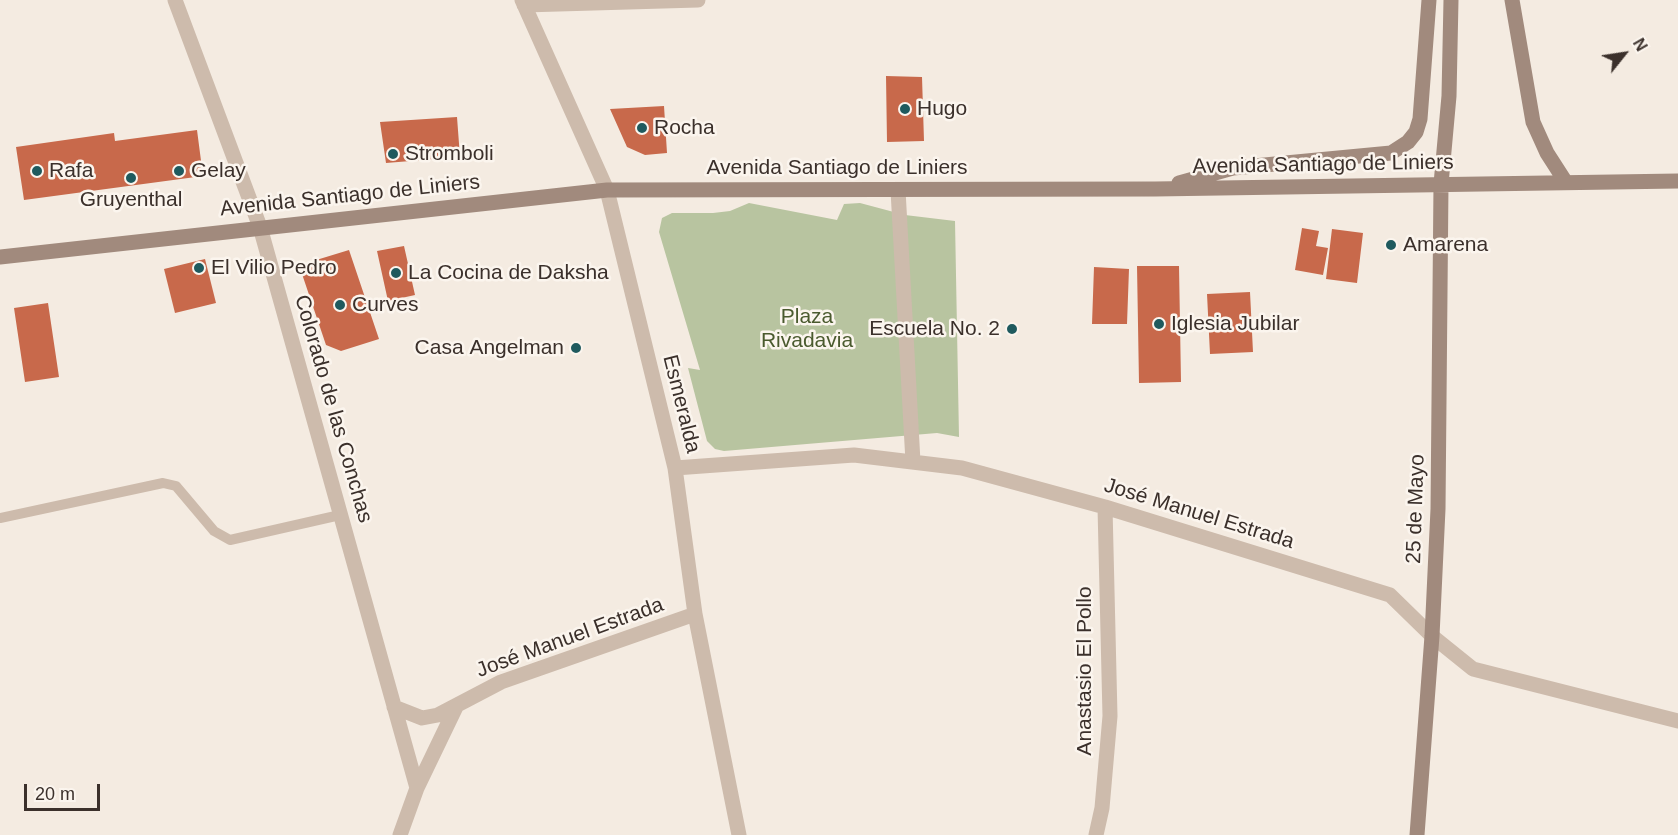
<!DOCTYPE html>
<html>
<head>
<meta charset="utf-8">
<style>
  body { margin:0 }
  #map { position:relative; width:1678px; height:835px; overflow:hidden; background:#f4ebe1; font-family:Arial,sans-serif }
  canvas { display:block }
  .north { position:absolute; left:1594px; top:24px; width:60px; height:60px; -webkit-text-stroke:4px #fbf5ee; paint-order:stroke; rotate:60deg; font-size:16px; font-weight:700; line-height:24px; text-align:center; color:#3b302b }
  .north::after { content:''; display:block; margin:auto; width:21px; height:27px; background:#3b302b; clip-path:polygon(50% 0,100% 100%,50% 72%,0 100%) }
  .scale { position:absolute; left:24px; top:784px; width:76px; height:27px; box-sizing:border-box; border:3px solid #3b302b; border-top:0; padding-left:8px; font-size:18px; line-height:21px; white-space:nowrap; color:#3b302b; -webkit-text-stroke:4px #fbf5ee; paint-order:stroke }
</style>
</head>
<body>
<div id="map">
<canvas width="1678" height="835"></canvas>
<div class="north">N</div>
<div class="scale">20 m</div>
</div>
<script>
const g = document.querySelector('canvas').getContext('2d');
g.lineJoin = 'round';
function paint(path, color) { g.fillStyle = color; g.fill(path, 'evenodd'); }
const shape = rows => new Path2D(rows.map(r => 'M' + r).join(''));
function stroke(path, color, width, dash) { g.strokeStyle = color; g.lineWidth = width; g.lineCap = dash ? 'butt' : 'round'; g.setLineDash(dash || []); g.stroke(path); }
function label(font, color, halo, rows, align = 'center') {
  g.font = font + ' Arial,sans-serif'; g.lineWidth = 5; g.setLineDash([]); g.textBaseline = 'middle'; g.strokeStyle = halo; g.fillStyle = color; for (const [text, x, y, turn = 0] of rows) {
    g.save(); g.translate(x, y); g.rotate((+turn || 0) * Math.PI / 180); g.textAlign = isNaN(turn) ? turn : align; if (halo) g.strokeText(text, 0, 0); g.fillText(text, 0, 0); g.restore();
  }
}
paint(shape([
  [749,203,837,220,844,204,860,203,905,215,955,221,959,437,937,433,724,451,715,449,707,441,688,368,700,370,659,232,662,218,672,213,713,213,730,211]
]), '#b8c4a0');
paint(shape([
  [886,76,922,77,924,141,887,142],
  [664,106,667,153,645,155,627,147,610,109],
  [457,117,460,157,386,163,380,122],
  [197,130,203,176,24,200,16,147,114,133,115,141],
  [1302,228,1319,231,1316,246,1328,248,1323,275,1295,270],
  [1332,229,1363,233,1357,283,1326,279],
  [404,246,415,295,388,301,377,251],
  [349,250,379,339,341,351,326,345,301,271,313,261],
  [205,259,216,303,175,313,164,269],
  [1137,266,1179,266,1181,382,1139,383],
  [1094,267,1129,269,1127,324,1092,324],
  [1250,292,1253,352,1210,354,1207,294],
  [48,303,59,377,25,382,14,308]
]), '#c8694b');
stroke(shape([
  [0,518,163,483,176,486,214,531,230,540,340,515]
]), '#cdbbac', 10);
stroke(shape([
  [175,0,260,227,417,788],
  [522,0,607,190,675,468,695,614,739,835],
  [524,5,698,0],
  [898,190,913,462],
  [675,468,854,455,962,468,1105,507,1390,595,1432,636,1473,669,1678,721],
  [394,707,422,718,438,715,501,682,695,614],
  [400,835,417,788,456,707],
  [1096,835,1102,808,1110,716,1105,507]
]), '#cdbbac', 15);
stroke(shape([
  [1512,0,1533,122,1547,153,1565,181],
  [1179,183,1233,168,1391,153,1408,142,1416,132,1420,119,1429,0],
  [0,257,607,190,1155,189,1678,181],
  [1417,835,1432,636,1438,509,1441,184,1449,96,1451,0]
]), '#a18a7d', 15);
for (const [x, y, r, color] of [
  [905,109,6,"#1f5a5e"],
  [642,128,6,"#1f5a5e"],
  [393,154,6,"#1f5a5e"],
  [37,171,6,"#1f5a5e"],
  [179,171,6,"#1f5a5e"],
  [131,178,6,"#1f5a5e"],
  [1391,245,6,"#1f5a5e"],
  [199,268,6,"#1f5a5e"],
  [396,273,6,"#1f5a5e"],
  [340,305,6,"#1f5a5e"],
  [1159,324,6,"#1f5a5e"],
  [1012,329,6,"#1f5a5e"],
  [576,348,6,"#1f5a5e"]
]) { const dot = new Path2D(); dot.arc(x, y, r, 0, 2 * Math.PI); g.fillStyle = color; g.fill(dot); stroke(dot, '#fbf5ee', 2); }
label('21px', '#3b302b', '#fbf5ee', [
  ["Hugo",917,109],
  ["Rocha",654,128],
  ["Stromboli",405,154],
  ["Rafa",49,171],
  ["Gelay",191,171],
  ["Gruyenthal",131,200,"center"],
  ["Amarena",1403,245],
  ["El Vilio Pedro",211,268],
  ["La Cocina de Daksha",408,273],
  ["Curves",352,305],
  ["Iglesia Jubilar",1171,324],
  ["Escuela No. 2",1000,329,"right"],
  ["Casa Angelman",564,348,"right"]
], 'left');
label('21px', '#3b302b', '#fbf5ee', [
  ["Avenida Santiago de Liniers",1323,165,-1],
  ["Avenida Santiago de Liniers",837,168],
  ["Avenida Santiago de Liniers",350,196,-6],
  ["Esmeralda",681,404,76],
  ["Colorado de las Conchas",333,409,74],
  ["25 de Mayo",1416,509,-88],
  ["José Manuel Estrada",1199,514,17],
  ["José Manuel Estrada",570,638,-20],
  ["Anastasio El Pollo",1085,671,-90]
]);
label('21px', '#4a5a2e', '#fbf5ee', [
  ["Plaza",807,317],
  ["Rivadavia",807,341]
]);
</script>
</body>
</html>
